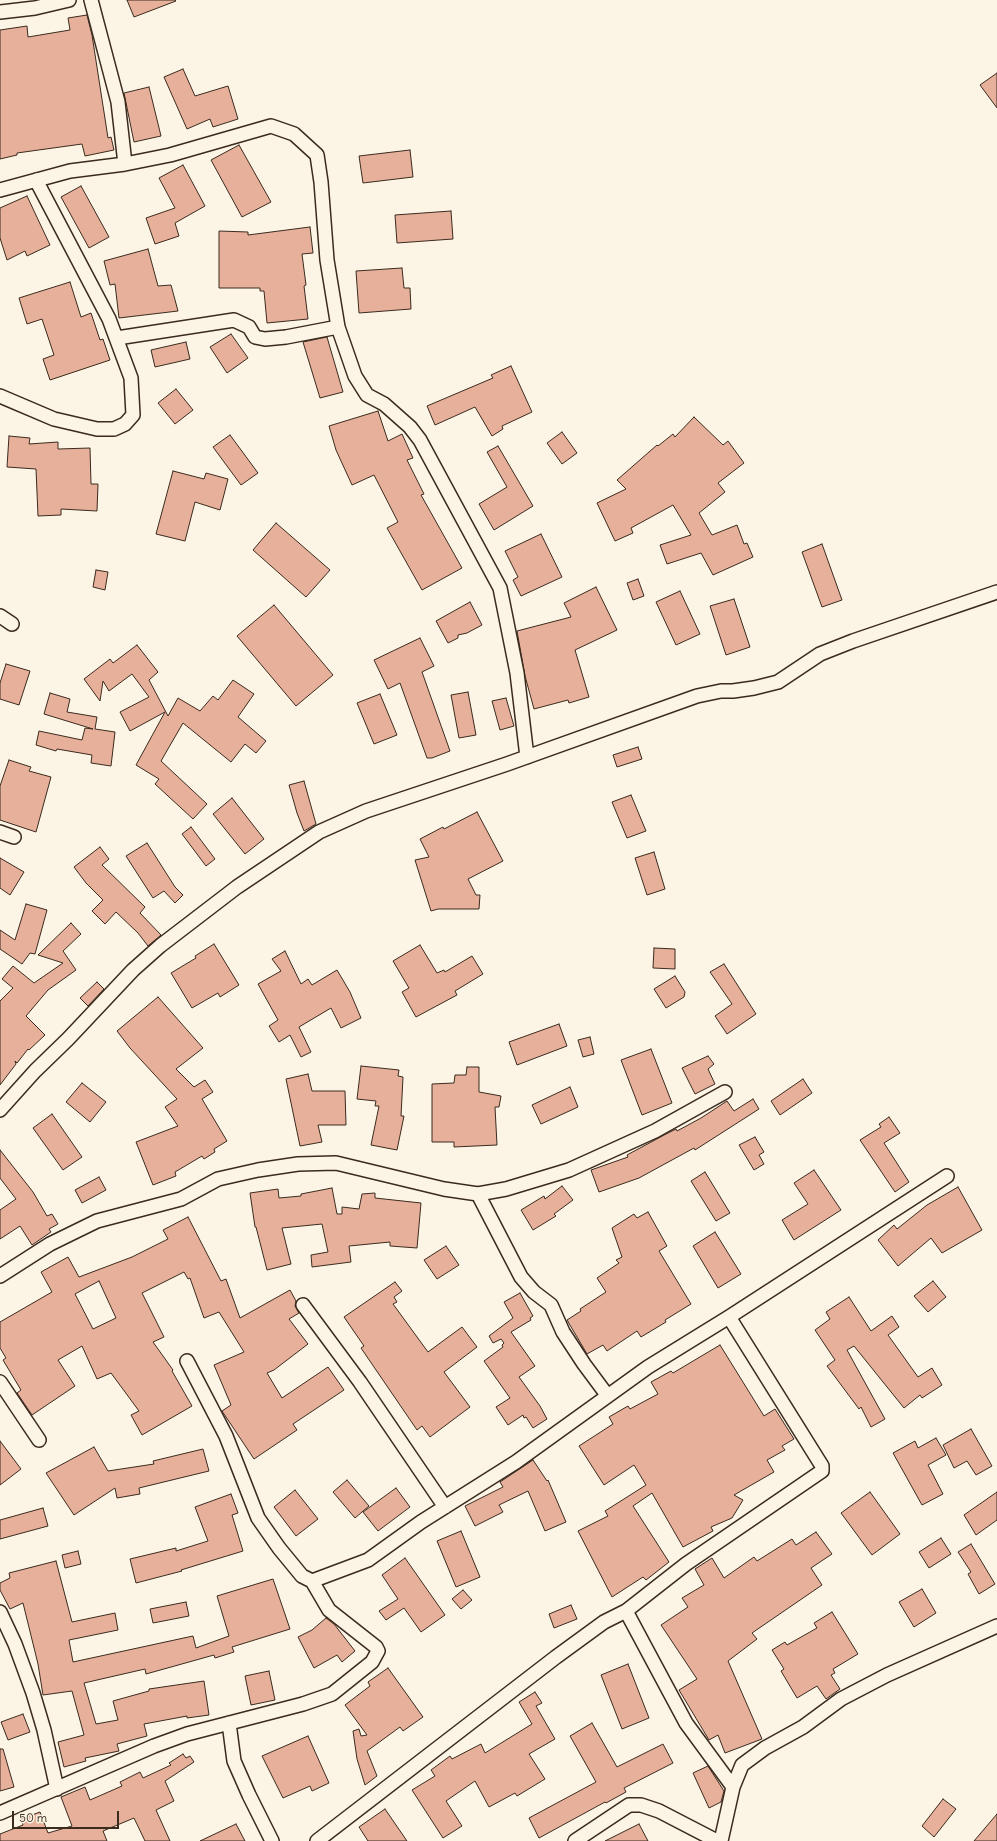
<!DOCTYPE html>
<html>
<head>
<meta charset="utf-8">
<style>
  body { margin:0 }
  #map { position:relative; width:997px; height:1841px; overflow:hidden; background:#fcf5e5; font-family:Delius,sans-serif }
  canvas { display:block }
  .scale { position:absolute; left:12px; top:1811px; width:107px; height:18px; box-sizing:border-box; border:2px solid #3b2a1e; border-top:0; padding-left:5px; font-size:12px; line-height:14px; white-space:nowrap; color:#3b2a1e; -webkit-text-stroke:3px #fcf5e5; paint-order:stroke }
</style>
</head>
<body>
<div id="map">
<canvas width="997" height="1841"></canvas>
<div class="scale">50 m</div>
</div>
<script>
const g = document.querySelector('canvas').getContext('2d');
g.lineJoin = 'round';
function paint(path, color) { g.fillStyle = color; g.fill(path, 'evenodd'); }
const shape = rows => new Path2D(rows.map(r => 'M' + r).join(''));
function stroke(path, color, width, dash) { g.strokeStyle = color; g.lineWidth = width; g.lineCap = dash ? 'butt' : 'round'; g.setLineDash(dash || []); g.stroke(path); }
const building = shape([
  [127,0,175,0,176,1,134,17,127,0],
  [87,15,92,35,108,138,111,137,114,150,85,156,82,144,17,153,17,155,0,159,0,30,27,26,28,37,70,30,68,18,87,15],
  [183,69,195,96,228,86,238,119,213,127,210,119,187,129,164,77,183,69],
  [997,73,997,108,980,85,997,73],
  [149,87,161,136,134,142,124,93,149,87],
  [239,145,271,202,242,217,211,160,239,145],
  [410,150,413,177,363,183,359,156,410,150],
  [183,165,205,206,175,223,179,236,155,244,146,218,175,208,159,178,183,165],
  [81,186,109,237,89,248,61,197,81,186],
  [27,196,50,245,27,256,25,251,7,260,0,238,0,208,27,196],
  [451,211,453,239,397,243,395,215,451,211],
  [310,227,313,253,302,254,306,285,304,286,308,319,267,323,264,291,260,291,260,288,219,288,219,231,248,232,248,235,310,227],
  [148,249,158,286,171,285,178,311,119,318,115,284,110,285,104,261,148,249],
  [402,268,404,288,410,288,411,309,359,313,356,271,402,268],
  [70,282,81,317,91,313,100,340,103,339,110,360,50,380,43,359,54,355,42,319,27,324,19,298,70,282],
  [231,334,248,358,227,373,210,347,231,334],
  [327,337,343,392,320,398,303,342,327,337],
  [186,342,190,359,155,367,151,350,186,342],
  [511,366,532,412,502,426,503,429,492,436,475,407,435,425,427,406,493,378,491,375,511,366],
  [176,389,193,410,175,424,158,403,176,389],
  [378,411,388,441,402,434,413,458,407,460,424,494,421,495,462,568,422,590,387,528,398,522,374,475,352,485,336,450,329,426,378,411],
  [694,417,723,445,728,441,744,463,718,483,725,492,699,513,712,535,737,525,744,544,747,543,753,557,713,575,701,553,667,564,660,545,691,535,673,505,631,528,633,533,615,541,597,503,626,489,617,480,657,445,658,446,673,434,675,437,694,417],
  [562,432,577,453,562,464,547,443,562,432],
  [230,435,258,473,241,485,213,447,230,435],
  [9,436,30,438,29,444,58,442,58,449,90,448,91,484,98,484,97,511,61,509,61,515,38,516,36,469,7,467,9,436],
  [498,446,533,506,494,530,479,504,507,487,487,452,498,446],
  [173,471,204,479,206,473,228,479,220,510,195,502,185,541,156,534,173,471],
  [276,523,330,570,306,597,253,550,276,523],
  [541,534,562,577,521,596,513,580,518,577,505,551,541,534],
  [822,544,842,600,822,607,802,552,822,544],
  [96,570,108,572,105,590,93,587,96,570],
  [638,579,644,596,633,600,627,583,638,579],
  [596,587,617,630,575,650,589,697,569,703,568,700,534,709,525,676,517,631,571,617,564,603,596,587],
  [680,591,700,634,676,645,656,602,680,591],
  [734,599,750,647,726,655,710,606,734,599],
  [470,602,482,625,467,633,458,635,458,638,448,643,436,621,470,602],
  [274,605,333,675,296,706,237,636,274,605],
  [420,638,434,666,422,672,450,751,432,758,427,758,400,683,388,689,374,660,420,638],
  [137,645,158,672,149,680,168,716,178,698,200,711,213,696,218,700,233,680,254,694,238,717,266,741,256,753,245,744,231,762,183,723,161,761,207,804,193,819,155,784,159,779,136,765,165,712,130,731,120,712,149,697,132,674,109,691,103,681,100,701,84,679,110,659,113,663,137,645],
  [6,664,30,671,19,705,0,699,0,683,6,664],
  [468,692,476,735,459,738,451,695,468,692],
  [50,693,70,699,67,712,97,717,95,729,115,732,111,766,91,763,92,755,57,749,56,751,36,745,39,731,82,740,85,728,93,729,44,714,50,693],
  [380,694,397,735,374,744,357,703,380,694],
  [506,698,514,726,500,730,492,701,506,698],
  [638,747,642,759,617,767,613,755,638,747],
  [9,760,31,767,29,771,51,777,36,832,0,820,0,786,9,760],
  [304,781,316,824,304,831,297,813,289,785,304,781],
  [631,795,646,831,627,838,612,802,631,795],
  [232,798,264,839,245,854,213,814,232,798],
  [477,812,503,861,468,879,476,895,480,895,479,909,438,909,431,911,415,860,429,857,420,839,443,827,444,829,477,812],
  [191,827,215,859,206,866,182,834,191,827],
  [147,843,175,887,183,895,175,903,164,891,153,898,126,856,147,843],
  [100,847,109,859,102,865,145,907,140,913,161,935,148,946,138,933,116,912,105,924,92,911,103,900,86,883,74,867,100,847],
  [654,852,665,889,647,895,635,858,654,852],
  [0,858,24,872,10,895,0,888,0,858],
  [26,904,47,910,35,954,30,953,22,964,0,949,0,930,15,940,26,904],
  [71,923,81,934,63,951,76,970,48,990,26,1016,45,1035,29,1050,28,1049,17,1063,15,1061,16,1064,0,1085,0,1001,13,988,2,979,13,966,34,983,63,963,38,955,71,923],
  [214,944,239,985,220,997,218,993,192,1008,171,973,196,958,195,956,214,944],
  [420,945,437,973,444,970,445,972,472,956,483,974,455,991,457,995,416,1017,402,992,409,988,393,961,420,945],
  [654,948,675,949,675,969,653,968,654,948],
  [285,951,301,984,308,979,312,985,337,970,350,992,361,1018,341,1028,331,1008,299,1027,311,1052,301,1057,290,1035,279,1042,269,1026,278,1020,258,984,281,971,272,959,285,951],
  [724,964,756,1014,727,1034,715,1016,732,1004,710,972,724,964],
  [675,976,685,992,684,997,666,1008,654,989,675,976],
  [97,982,104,989,88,1006,80,998,97,982],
  [158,997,203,1048,176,1069,194,1087,205,1080,213,1092,202,1099,227,1141,214,1149,215,1152,204,1159,202,1156,175,1172,176,1176,153,1185,136,1142,178,1126,165,1107,177,1099,130,1048,117,1031,158,997],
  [559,1024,567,1046,517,1065,509,1042,559,1024],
  [590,1037,594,1054,583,1057,578,1040,590,1037],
  [651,1049,672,1103,642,1115,621,1060,651,1049],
  [708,1056,714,1064,708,1069,715,1084,695,1094,682,1068,708,1056],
  [361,1066,399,1070,398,1076,403,1077,401,1116,404,1116,397,1150,371,1145,379,1106,375,1106,376,1101,357,1099,361,1066],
  [467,1067,479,1067,479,1092,501,1096,499,1107,495,1107,497,1145,454,1147,454,1142,432,1142,432,1084,454,1083,455,1075,466,1075,467,1067],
  [308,1074,312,1091,345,1091,346,1125,318,1125,322,1142,300,1146,286,1079,308,1074],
  [803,1079,812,1093,780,1115,771,1101,803,1079],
  [82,1083,106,1102,90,1122,66,1102,82,1083],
  [570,1087,578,1107,541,1124,532,1105,570,1087],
  [753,1099,759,1109,695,1150,694,1148,639,1178,599,1192,591,1170,628,1157,627,1155,666,1134,676,1129,677,1131,701,1118,727,1101,734,1111,753,1099],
  [52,1114,82,1157,63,1170,33,1128,52,1114],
  [889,1117,900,1133,884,1143,909,1182,895,1192,860,1140,881,1127,879,1124,889,1117],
  [755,1137,764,1152,759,1155,764,1164,754,1170,739,1145,755,1137],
  [0,1150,33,1192,47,1216,52,1214,58,1224,49,1229,51,1232,32,1245,20,1226,0,1239,0,1210,16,1199,0,1178,0,1150],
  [814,1170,841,1210,794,1240,782,1220,808,1204,794,1183,814,1170],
  [705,1172,730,1213,716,1221,691,1181,705,1172],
  [99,1177,106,1190,82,1203,75,1190,99,1177],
  [562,1186,573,1200,554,1214,556,1216,533,1230,521,1210,544,1196,545,1199,562,1186],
  [958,1187,982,1230,942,1253,931,1238,898,1266,878,1240,894,1225,897,1229,927,1205,958,1187],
  [332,1188,337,1214,342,1214,342,1207,359,1209,362,1194,375,1193,375,1198,421,1203,417,1248,390,1246,390,1242,349,1246,351,1262,312,1267,311,1255,328,1252,322,1224,282,1228,291,1264,267,1270,256,1227,255,1227,250,1193,278,1189,279,1198,301,1196,301,1194,332,1188],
  [648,1212,667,1246,659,1251,691,1304,665,1320,666,1322,641,1337,637,1331,607,1351,603,1345,587,1354,567,1320,581,1311,580,1309,606,1292,597,1278,619,1263,616,1260,622,1257,612,1228,634,1214,637,1218,648,1212],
  [188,1217,221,1281,226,1279,240,1318,290,1290,296,1301,295,1306,299,1313,289,1319,308,1344,274,1370,267,1373,282,1398,328,1367,344,1390,293,1424,297,1430,254,1459,222,1411,231,1405,214,1365,244,1352,219,1312,204,1318,190,1278,188,1279,184,1272,142,1293,164,1337,153,1342,173,1370,172,1371,192,1406,142,1435,131,1415,139,1411,111,1373,97,1379,82,1346,58,1360,75,1386,32,1415,17,1393,21,1390,3,1360,6,1358,0,1348,0,1322,52,1292,41,1272,68,1257,79,1277,132,1257,168,1239,163,1230,188,1217],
  [99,1281,116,1318,93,1329,75,1294,99,1281],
  [715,1232,741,1274,718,1288,693,1246,715,1232],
  [446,1246,459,1265,437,1279,424,1260,446,1246],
  [933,1281,946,1297,928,1312,914,1296,933,1281],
  [395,1282,402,1291,394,1297,397,1302,393,1304,428,1352,462,1327,477,1347,444,1372,470,1407,430,1437,422,1426,417,1430,361,1348,364,1346,344,1317,395,1282],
  [520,1293,533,1316,530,1318,531,1320,511,1332,535,1366,519,1377,540,1406,547,1419,533,1428,526,1417,524,1418,523,1415,508,1425,496,1407,510,1398,484,1361,503,1347,502,1345,504,1343,501,1339,493,1343,489,1336,513,1318,504,1302,520,1293],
  [849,1297,871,1331,892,1316,899,1327,888,1335,918,1377,932,1368,942,1385,922,1398,920,1395,904,1408,854,1346,847,1350,885,1419,871,1427,861,1407,859,1409,827,1366,835,1360,815,1330,830,1319,826,1312,849,1297],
  [720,1345,764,1416,775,1409,794,1439,782,1446,785,1450,767,1460,774,1472,734,1495,743,1500,732,1518,711,1527,713,1531,683,1547,652,1493,633,1506,669,1562,646,1580,643,1577,612,1597,578,1531,608,1516,605,1511,646,1485,634,1465,604,1485,579,1446,613,1424,609,1417,628,1406,630,1409,658,1394,651,1382,671,1371,673,1373,720,1345],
  [971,1429,992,1466,976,1475,967,1461,954,1468,943,1445,971,1429],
  [936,1438,946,1455,928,1465,943,1494,922,1505,893,1453,915,1441,918,1448,936,1438],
  [0,1441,21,1469,0,1485,0,1441],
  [94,1447,108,1471,154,1464,153,1461,203,1449,209,1471,139,1488,140,1494,117,1498,115,1488,74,1515,46,1473,94,1447],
  [533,1460,547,1481,548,1480,566,1522,545,1531,528,1491,499,1505,503,1512,475,1526,465,1506,503,1487,500,1482,533,1460],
  [347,1480,369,1506,355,1518,333,1492,347,1480],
  [396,1488,410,1507,378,1531,363,1512,396,1488],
  [295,1490,318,1519,296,1536,274,1507,295,1490],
  [870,1492,900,1534,872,1555,841,1513,870,1492],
  [997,1492,997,1520,976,1535,964,1515,997,1492],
  [231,1494,238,1513,232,1515,243,1551,181,1570,182,1571,136,1583,130,1559,176,1548,176,1551,208,1541,195,1507,231,1494],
  [43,1508,48,1526,0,1539,0,1520,43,1508],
  [461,1531,480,1577,456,1587,437,1541,461,1531],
  [816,1532,832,1554,811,1568,822,1585,752,1633,757,1639,728,1661,762,1739,725,1753,718,1735,709,1740,679,1690,697,1679,661,1625,688,1607,682,1598,704,1585,695,1569,712,1558,724,1578,754,1557,757,1561,792,1539,796,1545,816,1532],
  [941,1538,951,1554,929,1568,919,1552,941,1538],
  [971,1544,995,1584,979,1594,968,1574,971,1572,958,1552,971,1544],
  [78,1551,81,1564,65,1568,62,1555,78,1551],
  [405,1558,445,1615,421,1632,404,1608,386,1620,379,1611,398,1599,382,1575,405,1558],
  [56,1561,72,1622,115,1613,118,1630,69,1640,73,1662,193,1636,196,1648,229,1636,217,1596,273,1579,290,1629,232,1647,234,1652,215,1658,214,1655,146,1674,145,1669,84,1683,96,1724,118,1720,113,1701,149,1691,149,1689,204,1681,209,1715,187,1718,187,1716,144,1724,147,1736,117,1744,119,1751,85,1758,86,1761,64,1767,58,1742,84,1735,72,1691,43,1695,38,1664,23,1603,10,1609,0,1590,0,1583,10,1578,9,1573,56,1561],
  [922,1589,936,1613,914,1627,899,1602,922,1589],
  [463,1590,472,1600,461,1609,452,1599,463,1590],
  [186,1602,189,1616,153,1623,150,1609,186,1602],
  [571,1605,577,1619,554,1628,549,1614,571,1605],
  [832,1612,858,1654,833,1669,835,1673,831,1675,840,1689,826,1699,817,1686,797,1698,781,1671,784,1669,772,1650,785,1642,787,1645,817,1628,814,1623,832,1612],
  [326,1618,334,1624,355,1651,342,1662,337,1655,314,1668,298,1637,312,1630,326,1618],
  [628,1664,649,1718,622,1729,601,1675,628,1664],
  [388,1668,423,1717,403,1731,400,1727,367,1751,377,1776,365,1785,357,1759,353,1731,359,1729,361,1736,367,1735,345,1705,370,1686,368,1682,388,1668],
  [269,1671,275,1700,251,1705,245,1676,269,1671],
  [535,1692,542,1703,536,1706,555,1739,529,1754,545,1779,517,1796,515,1793,489,1807,475,1781,446,1801,462,1826,443,1838,412,1790,435,1776,431,1770,450,1756,452,1759,481,1744,485,1753,532,1724,519,1702,535,1692],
  [23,1714,30,1732,8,1740,1,1722,23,1714],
  [592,1723,617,1767,663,1744,673,1763,624,1788,626,1792,606,1803,605,1802,539,1838,529,1818,596,1782,570,1736,592,1723],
  [308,1736,329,1783,312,1791,310,1786,283,1798,262,1756,308,1736],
  [0,1749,3,1749,14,1787,0,1791,0,1749],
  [183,1754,186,1758,190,1756,194,1762,165,1781,174,1801,156,1810,170,1841,145,1841,134,1818,103,1831,107,1841,0,1841,0,1834,23,1825,21,1819,40,1812,48,1833,72,1826,61,1797,85,1787,90,1800,122,1786,120,1782,140,1772,143,1778,171,1765,169,1763,183,1754],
  [708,1766,724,1791,721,1802,709,1808,693,1773,708,1766],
  [943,1799,956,1809,934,1837,922,1826,943,1799],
  [385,1809,407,1841,368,1841,359,1827,385,1809],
  [997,1814,997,1841,974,1841,997,1814],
  [236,1824,245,1841,200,1841,236,1824],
  [639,1824,648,1841,605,1841,639,1824]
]);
paint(building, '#e6b09a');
stroke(building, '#3b2a1e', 1);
const minor = shape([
  [91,0,118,102,125,164],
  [0,12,35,8,69,0],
  [0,190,70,171,125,164,170,155,271,126,294,134,317,155,321,182,327,260,338,327,355,376,367,395,384,404,410,427,420,440,500,588,517,673,527,757],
  [117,338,234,320,249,327,255,337,265,339,286,337,338,327],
  [0,396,54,419,97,429,114,429,125,424,133,415,131,378,109,319,36,180],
  [0,616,12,624],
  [0,832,14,837],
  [0,1110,35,1071,68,1039,133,970,160,946,237,887,319,832,366,811,507,764,697,696,721,691,733,691,754,688,778,682,820,654,853,641,997,592],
  [478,1194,521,1277,534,1292,551,1305,563,1332,584,1364,607,1395],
  [0,1276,50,1244,97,1221,181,1199,218,1179,258,1170,298,1164,336,1163,444,1189,478,1194,506,1189,569,1170,655,1131,725,1092],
  [303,1305,360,1382,445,1507],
  [0,1382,39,1440],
  [312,1581,368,1560,421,1522,516,1462,648,1367,729,1317,947,1176],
  [626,1611,686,1723,733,1787],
  [0,1612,15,1644,33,1693,44,1730,57,1789],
  [229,1723,234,1761,249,1795,272,1841],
  [0,1813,154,1746,187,1734,303,1704,332,1694,372,1662,378,1651,376,1647,329,1610,312,1581,302,1576,279,1548,258,1518,226,1436,187,1361],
  [317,1841,556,1657,604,1622,626,1611,686,1564,822,1471,822,1466,729,1317],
  [575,1841,629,1805,641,1805,659,1811,717,1841],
  [721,1841,733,1787,742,1765,765,1748,803,1727,841,1699,887,1675,997,1626]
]);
stroke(minor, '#3b2a1e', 16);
stroke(minor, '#fcf5e5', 13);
</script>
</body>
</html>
